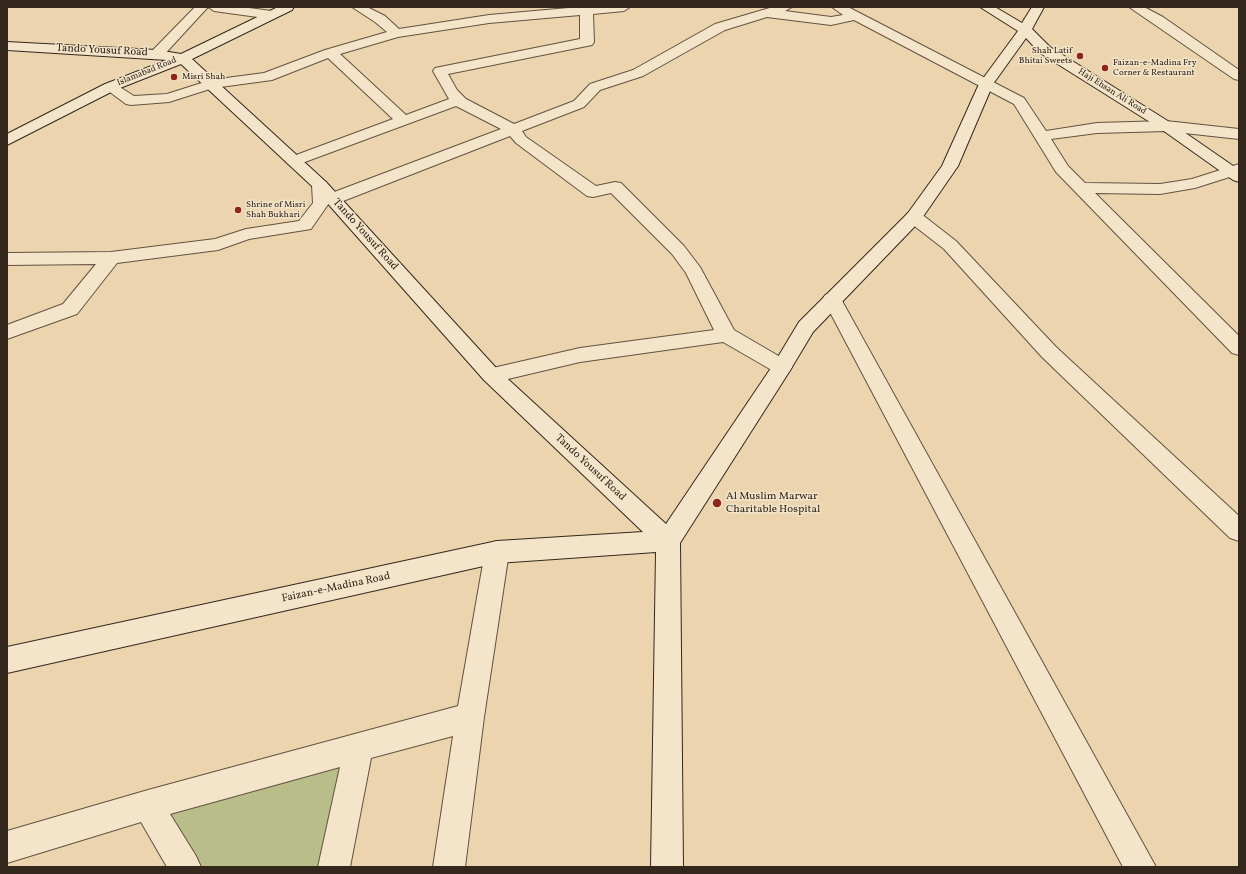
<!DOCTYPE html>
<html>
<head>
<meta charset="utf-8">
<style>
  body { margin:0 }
  #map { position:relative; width:1246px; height:874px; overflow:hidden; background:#ecd5ae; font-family:Vollkorn,serif }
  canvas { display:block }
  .frame { position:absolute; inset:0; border:8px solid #34281d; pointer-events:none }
</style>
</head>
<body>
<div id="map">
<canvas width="1246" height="874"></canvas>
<div class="frame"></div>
</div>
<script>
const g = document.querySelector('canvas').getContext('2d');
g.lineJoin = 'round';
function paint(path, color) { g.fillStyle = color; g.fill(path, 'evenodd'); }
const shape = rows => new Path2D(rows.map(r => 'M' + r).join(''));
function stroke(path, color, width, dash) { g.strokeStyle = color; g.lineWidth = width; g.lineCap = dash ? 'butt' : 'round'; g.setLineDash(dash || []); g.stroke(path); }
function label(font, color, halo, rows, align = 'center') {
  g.font = font + ' Vollkorn,serif'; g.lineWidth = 3; g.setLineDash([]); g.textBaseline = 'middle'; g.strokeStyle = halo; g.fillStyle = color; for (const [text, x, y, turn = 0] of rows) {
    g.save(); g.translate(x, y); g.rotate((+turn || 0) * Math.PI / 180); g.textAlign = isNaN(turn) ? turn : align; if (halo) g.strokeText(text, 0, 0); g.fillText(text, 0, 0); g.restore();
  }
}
paint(shape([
  [359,748,334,867,184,867,148,805]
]), '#b9bd89');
const street = shape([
  [195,7,241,7,272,11,278,15,272,19,214,11,208,7,162,57,152,57,150,54,152,51,195,7],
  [352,7,367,7,385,16,399,29,489,15,580,7,630,7,624,11,593,14,594,42,592,45,448,74,457,90,466,99,514,124,574,101,590,84,633,70,715,24,773,7,792,7,785,11,831,17,843,15,832,7,848,7,1024,98,1046,131,1097,123,1166,121,1239,129,1239,139,1166,131,1097,133,1051,139,1068,166,1085,183,1160,184,1192,179,1239,164,1239,174,1195,188,1160,194,1095,193,1239,336,1239,355,1232,353,1056,172,1014,104,854,20,831,25,767,17,725,30,643,76,600,90,584,107,522,131,526,137,596,186,615,182,621,183,684,246,700,267,734,330,789,362,792,367,789,372,782,374,775,372,723,342,580,362,491,383,484,380,481,375,484,370,580,348,714,330,686,273,672,254,611,193,593,197,587,196,516,143,510,136,338,203,329,203,311,229,249,239,218,250,117,263,77,314,7,339,7,325,63,304,96,264,7,265,7,253,111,252,215,239,246,229,299,221,313,203,312,185,314,182,320,180,326,182,328,185,329,194,501,129,456,106,294,166,288,164,286,161,288,158,393,119,328,58,272,80,213,88,169,102,131,105,126,104,103,87,105,84,115,84,134,96,167,94,211,80,264,73,325,50,387,32,375,22,352,7],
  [580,15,580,39,435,68,433,71,449,99,406,115,340,54,398,37,489,23,580,15],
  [1129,7,1144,7,1163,17,1239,70,1239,80,1234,79,1129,7],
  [914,212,920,213,956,241,1056,347,1239,516,1239,541,1230,538,1042,357,944,249,908,221,905,217,908,213,914,212],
  [832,293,839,295,841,299,1156,867,1123,867,823,299,825,295,832,293],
  [497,541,506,544,509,552,484,717,465,867,433,867,453,736,371,758,350,867,318,867,340,767,170,814,196,856,201,867,167,867,141,822,7,863,7,831,148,790,458,706,485,552,488,544,497,541]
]);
const secondary = shape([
  [278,7,294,7,292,10,192,59,326,182,498,370,666,524,775,362,799,322,908,213,942,166,979,84,1018,31,980,7,995,7,1022,23,1032,7,1044,7,1032,29,1050,47,1171,123,1239,170,1239,182,1233,180,1161,129,1040,53,1026,38,993,84,958,166,920,221,813,332,789,372,680,543,683,867,651,867,656,552,497,563,7,673,7,647,497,541,643,532,484,380,314,188,181,64,115,90,7,145,7,134,105,84,167,60,7,50,7,42,157,50,181,54,278,7]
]);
stroke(street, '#625341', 2);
stroke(secondary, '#34281d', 2);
paint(street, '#f3e4ca');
paint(secondary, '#f3e4ca');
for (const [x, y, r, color] of [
  [1080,56,4,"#8f2418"],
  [1105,68,4,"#8f2418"],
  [174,77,4,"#8f2418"],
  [238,210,4,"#8f2418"],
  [717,503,5,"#8f2418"]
]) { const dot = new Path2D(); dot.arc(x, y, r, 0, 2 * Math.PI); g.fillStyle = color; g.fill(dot); stroke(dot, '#f3e4ca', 1.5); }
label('9px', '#34281d', '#f3e4ca', [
  ["Shah Latif",1072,51,"right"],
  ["Bhitai Sweets",1072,61,"right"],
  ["Faizan-e-Madina Fry",1113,63],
  ["Corner & Restaurant",1113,73],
  ["Misri Shah",182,77],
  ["Shrine of Misri",246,205],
  ["Shah Bukhari",246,215]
], 'left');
label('9px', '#34281d', '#f3e4ca', [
  ["Islamabad Road",147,72,-22],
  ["Haji Ehsan Ali Road",1112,92,32]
]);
label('11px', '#34281d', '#f3e4ca', [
  ["Tando Yousuf Road",102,51,3],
  ["Tando Yousuf Road",365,235,48],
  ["Tando Yousuf Road",590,468,43],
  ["Faizan-e-Madina Road",336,588,-12]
]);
label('11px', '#34281d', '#f3e4ca', [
  ["Al Muslim Marwar",726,497],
  ["Charitable Hospital",726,510]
], 'left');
</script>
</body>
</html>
